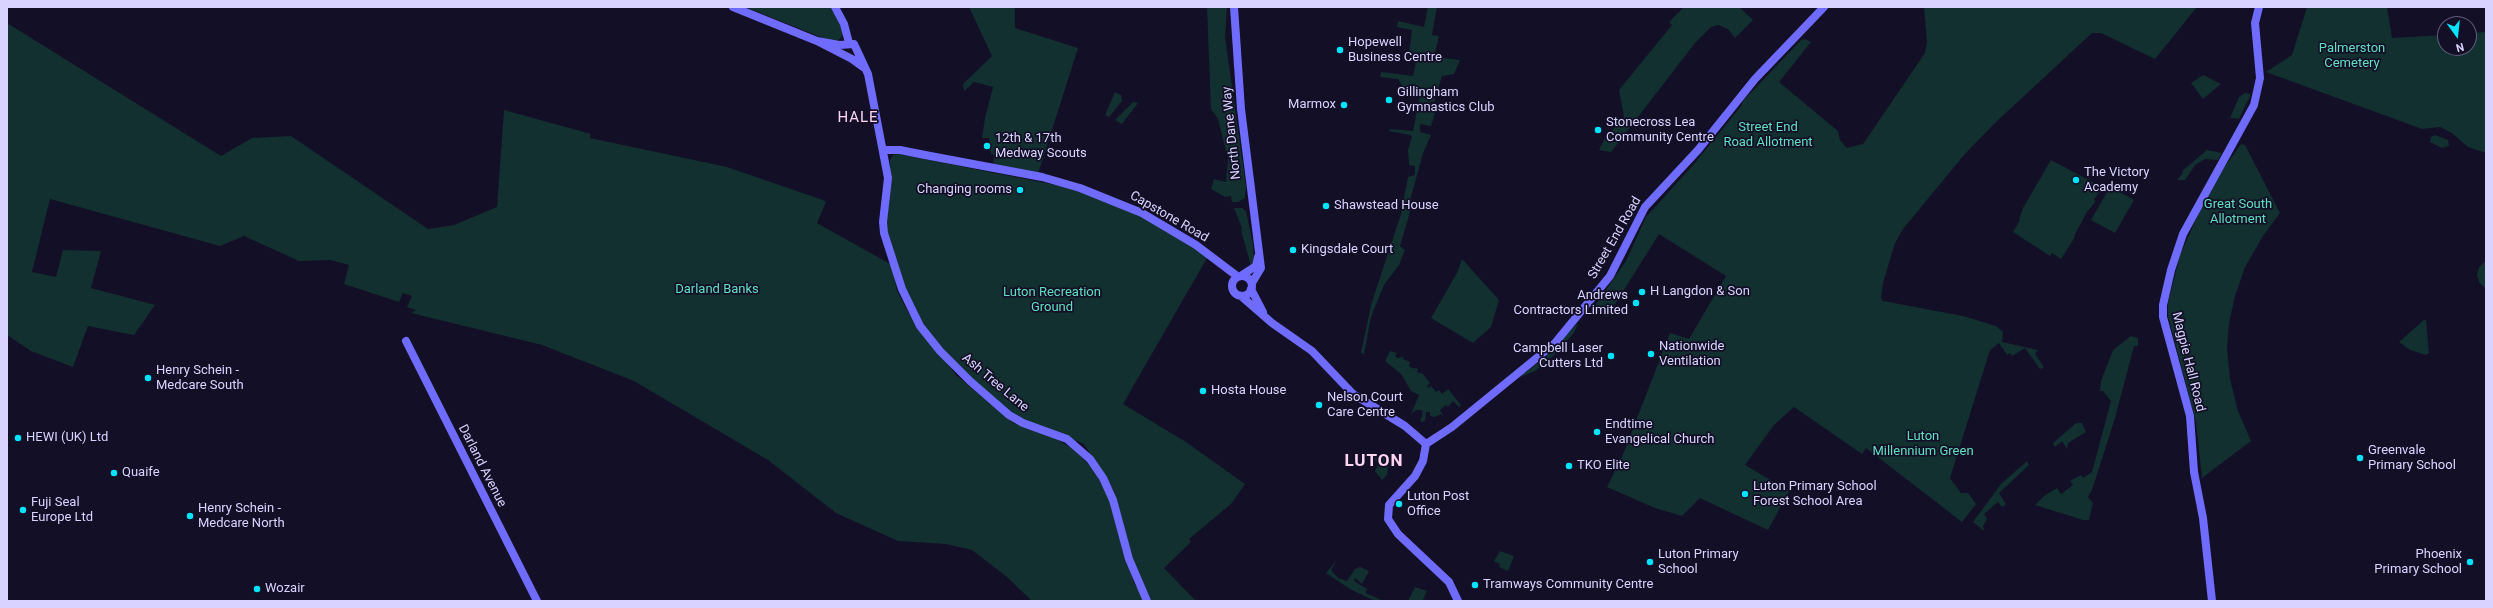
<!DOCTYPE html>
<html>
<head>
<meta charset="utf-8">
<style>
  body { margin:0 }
  #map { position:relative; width:2493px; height:608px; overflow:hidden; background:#130f26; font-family:Roboto,sans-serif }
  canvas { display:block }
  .frame { position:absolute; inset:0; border:8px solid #d9d4ff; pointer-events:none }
  .north { position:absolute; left:2437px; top:16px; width:40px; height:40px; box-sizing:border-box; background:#130f26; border:1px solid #625e7d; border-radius:50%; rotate:165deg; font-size:11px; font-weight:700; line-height:16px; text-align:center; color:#d9d4ff }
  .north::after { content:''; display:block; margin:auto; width:14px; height:18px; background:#00e5ff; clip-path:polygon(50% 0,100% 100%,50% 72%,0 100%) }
</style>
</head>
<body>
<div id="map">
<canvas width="2493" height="608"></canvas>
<div class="frame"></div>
<div class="north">N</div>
</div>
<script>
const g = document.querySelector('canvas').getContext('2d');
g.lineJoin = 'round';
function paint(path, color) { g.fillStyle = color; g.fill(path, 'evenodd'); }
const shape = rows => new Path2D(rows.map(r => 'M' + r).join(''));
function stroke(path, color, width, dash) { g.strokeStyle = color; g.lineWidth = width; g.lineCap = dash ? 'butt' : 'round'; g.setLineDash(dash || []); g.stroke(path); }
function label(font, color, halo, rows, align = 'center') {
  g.font = font + ' Roboto,sans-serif'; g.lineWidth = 3.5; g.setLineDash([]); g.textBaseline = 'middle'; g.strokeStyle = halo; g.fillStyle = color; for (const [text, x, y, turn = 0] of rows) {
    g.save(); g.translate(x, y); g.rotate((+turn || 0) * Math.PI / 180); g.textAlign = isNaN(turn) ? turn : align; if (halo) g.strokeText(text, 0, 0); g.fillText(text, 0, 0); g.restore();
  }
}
paint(shape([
  [745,7,833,7,841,21,843,35,836,43],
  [969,7,1015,7,1015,28,1078,48,1038,174,993,167,994,155,991,154,989,138,982,138,985,118,993,87,974,82,964,91,963,84,992,56],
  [1207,7,1227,7,1225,37,1246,187,1245,198,1238,202,1232,202,1231,196,1225,197,1211,189,1214,179,1226,182,1228,159,1218,119,1211,109],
  [1428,7,1437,7,1432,35,1439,36,1434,57,1460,60,1454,74,1442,76,1434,102,1424,103,1425,108,1436,110,1431,126,1420,124,1420,132,1431,135,1423,153,1411,197,1412,205,1400,246,1405,250,1399,265,1384,285,1371,317,1364,354,1361,353,1371,305,1401,214,1408,177,1415,175,1415,166,1409,165,1408,150,1412,137,1410,135,1389,131,1390,129,1413,131,1420,95,1403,87,1398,79,1380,77,1381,72,1413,76,1417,58,1409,54,1412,30,1397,27,1398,21,1424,27],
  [1684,7,1739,7,1753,20,1735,38,1728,29,1718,25,1711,27,1695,43,1611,152,1599,150,1605,138,1624,117,1619,90,1672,25,1669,22],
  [1924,7,2197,7,2155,59,2101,33,2092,33,1996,122,1964,155,1903,229,1895,243,1883,283,1881,298,1883,301,1963,316,1996,326,2003,332,2002,342,2038,350,2035,354,2044,367,2040,369,2025,348,2012,356,2010,353,2007,355,1999,343,1990,350,1950,478,1961,493,1968,493,1976,504,1962,522,1866,448,1862,454,1794,407,1774,425,1745,465,1789,491,1768,530,1700,498,1682,516,1655,508,1607,487,1622,457,1670,333,1689,339,1726,276,1659,234,1607,317,1592,310,1626,261,1646,217,1694,164,1742,105,1742,102,1801,40,1805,39,1811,42,1779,82,1838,131,1840,140,1847,148,1863,144,1925,53,1927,42],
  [2307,7,2387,7,2392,38,2445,35,2445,48,2469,48,2469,33,2486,32,2486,153,2468,147,2452,133,2440,127,2422,129,2266,72,2292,55],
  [7,23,221,156,252,138,291,136,428,229,454,225,497,207,504,110,591,134,590,138,727,167,823,200,826,202,817,223,892,265,897,291,908,312,956,375,1013,423,1048,434,1075,450,1095,471,1110,499,1134,583,1146,601,1032,601,1007,577,972,550,946,544,898,541,836,513,768,460,634,381,542,345,411,313,416,310,407,307,412,296,403,293,399,302,344,284,349,265,330,260,299,261,244,236,220,246,50,199,32,272,56,277,63,250,101,251,91,288,155,305,134,335,88,326,73,367,31,351,7,335],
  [2203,75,2221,84,2203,99,2191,83],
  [1115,92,1121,95,1122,101,1109,117,1105,115],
  [2245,93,2251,94,2239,119,2230,118,2239,97],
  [1133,102,1138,103,1122,124,1115,120],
  [2435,135,2448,140,2449,146,2442,148,2430,142,2431,137],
  [2241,144,2245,145,2280,213,2263,236,2245,267,2235,296,2229,323,2227,348,2230,379,2238,411,2251,441,2202,478,2196,422,2168,316,2168,303,2180,255,2198,215,2224,168],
  [2207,150,2222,153,2218,160,2205,159,2195,165,2185,180,2177,180,2183,173,2182,171],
  [898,154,1066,187,1125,208,1185,240,1207,258,1123,404,1186,442,1245,484,1231,504,1189,539,1191,542,1164,568,1196,601,1147,601,1142,591,1114,491,1084,444,1023,419,1000,404,947,355,920,320,904,291,886,228,890,160,893,155],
  [2051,160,2102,187,2094,200,2096,201,2087,212,2074,236,2075,237,2061,259,2052,253,2050,256,2013,232,2020,220,2019,219,2023,208],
  [2110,187,2134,200,2115,233,2091,220],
  [1234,208,1242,208,1246,211,1253,244,1254,261,1251,266,1241,230,1242,228],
  [1462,259,1499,300,1491,327,1473,343,1431,318,1458,271],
  [2486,261,2486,289,2479,282,2477,275,2479,267],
  [2424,320,2426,320,2429,353,2426,355,2410,350,2399,342],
  [1578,323,1574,333,1552,357,1535,371,1518,378,1542,360],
  [2131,336,2138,338,2138,346,2134,346,2115,418,2092,490,2088,497,2093,503,2089,520,2083,520,2035,505,2044,496,2057,488,2061,494,2073,485,2070,481,2081,475,2083,478,2092,472,2111,401,2103,391,2100,391,2101,381,2113,350],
  [1390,351,1397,353,1395,356,1397,358,1403,357,1403,359,1410,362,1409,367,1418,369,1417,372,1423,374,1430,383,1427,386,1428,388,1431,386,1436,392,1439,390,1442,394,1448,389,1461,405,1459,407,1453,401,1448,407,1446,405,1440,410,1444,417,1441,414,1435,417,1430,416,1430,412,1426,412,1425,421,1420,422,1423,412,1421,410,1416,410,1411,414,1419,395,1411,391,1401,374,1385,361],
  [2076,423,2082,423,2086,432,2068,443,2067,449,2062,441,2055,447,2053,443],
  [1379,454,1389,460,1387,475,1382,480,1375,471,1379,463,1374,459],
  [2027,461,2029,465,1999,493,2006,504,2002,507,1998,502,1984,514,1987,519,1983,526,1984,531,1973,522,2001,484],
  [1500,551,1514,556,1508,571,1499,567,1500,564,1494,561],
  [1337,560,1331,570,1338,578,1347,581,1355,569,1360,567,1369,571,1362,584,1355,578,1354,581,1367,589,1366,593,1383,601,1375,601,1350,589,1326,573],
  [1415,587,1427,591,1423,600,1425,601,1408,601]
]), '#12302f');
stroke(shape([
  [733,7,817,41,852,59,863,67],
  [835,7,844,24,849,43],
  [1234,7,1241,109,1261,268,1252,283],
  [817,41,839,45,854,44,868,74,888,178,883,222,884,233,902,289,920,326,940,351,970,381,1009,415,1023,423,1067,439,1090,459,1103,478,1113,500,1129,559,1147,601],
  [884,150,900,150,925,155,1042,177,1080,188,1142,213,1196,245,1237,276],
  [1242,275,1256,266,1258,257],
  '1232 286a10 10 0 1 1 20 0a10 10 0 1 1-20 0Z',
  [1251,289,1263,312],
  [1241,296,1272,323,1312,351,1353,394,1405,426,1426,444],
  [406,341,537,601],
  [1426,444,1452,427,1555,343,1610,276,1645,207,1698,150,1755,79,1824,7],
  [1426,444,1423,461,1415,476,1389,505,1388,519,1398,534,1449,582,1458,601],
  [2212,601,2203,518,2194,472,2190,416,2163,317,2163,305,2171,270,2183,234,2254,105,2260,78,2255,23,2259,7]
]), '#6f6bff', 8);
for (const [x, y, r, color] of [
  [1340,50,4,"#00e5ff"],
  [1389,100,4,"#00e5ff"],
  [1344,105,4,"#00e5ff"],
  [1598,130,4,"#00e5ff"],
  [987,146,4,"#00e5ff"],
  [2076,180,4,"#00e5ff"],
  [1020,190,4,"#00e5ff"],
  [1326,206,4,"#00e5ff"],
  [1293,250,4,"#00e5ff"],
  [1642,292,4,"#00e5ff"],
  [1636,303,4,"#00e5ff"],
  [1651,354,4,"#00e5ff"],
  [1611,356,4,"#00e5ff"],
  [148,378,4,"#00e5ff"],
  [1203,391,4,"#00e5ff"],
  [1319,405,4,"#00e5ff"],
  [1597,432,4,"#00e5ff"],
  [18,438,4,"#00e5ff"],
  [2360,458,4,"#00e5ff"],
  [1569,466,4,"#00e5ff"],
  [114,473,4,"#00e5ff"],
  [1745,494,4,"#00e5ff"],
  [1399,504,4,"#00e5ff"],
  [23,510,4,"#00e5ff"],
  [190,516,4,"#00e5ff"],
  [1650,562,4,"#00e5ff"],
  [2470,562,4,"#00e5ff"],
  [1475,585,4,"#00e5ff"],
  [257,589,4,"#00e5ff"]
]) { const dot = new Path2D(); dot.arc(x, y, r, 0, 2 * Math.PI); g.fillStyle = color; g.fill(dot); stroke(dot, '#130f26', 1.5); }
label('13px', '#d9d4ff', '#130f26', [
  ["Hopewell",1348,43],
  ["Business Centre",1348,58],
  ["Gillingham",1397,93],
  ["Gymnastics Club",1397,108],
  ["Marmox",1336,105,"right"],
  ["Stonecross Lea",1606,123],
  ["Community Centre",1606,138],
  ["12th & 17th",995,139],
  ["Medway Scouts",995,154],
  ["The Victory",2084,173],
  ["Academy",2084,188],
  ["Changing rooms",1012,190,"right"],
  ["Shawstead House",1334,206],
  ["Kingsdale Court",1301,250],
  ["H Langdon & Son",1650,292],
  ["Andrews",1628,296,"right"],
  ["Contractors Limited",1628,311,"right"],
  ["Nationwide",1659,347],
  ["Ventilation",1659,362],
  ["Campbell Laser",1603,349,"right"],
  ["Cutters Ltd",1603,364,"right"],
  ["Henry Schein -",156,371],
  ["Medcare South",156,386],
  ["Hosta House",1211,391],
  ["Nelson Court",1327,398],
  ["Care Centre",1327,413],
  ["Endtime",1605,425],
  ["Evangelical Church",1605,440],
  ["HEWI (UK) Ltd",26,438],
  ["Greenvale",2368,451],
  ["Primary School",2368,466],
  ["TKO Elite",1577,466],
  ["Quaife",122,473],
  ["Luton Primary School",1753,487],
  ["Forest School Area",1753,502],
  ["Luton Post",1407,497],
  ["Office",1407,512],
  ["Fuji Seal",31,503],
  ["Europe Ltd",31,518],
  ["Henry Schein -",198,509],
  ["Medcare North",198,524],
  ["Luton Primary",1658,555],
  ["School",1658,570],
  ["Phoenix",2462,555,"right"],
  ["Primary School",2462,570,"right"],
  ["Tramways Community Centre",1483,585],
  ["Wozair",265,589]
], 'left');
label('13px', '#5fe0c0', '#130f26', [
  ["Palmerston",2352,49],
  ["Cemetery",2352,64],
  ["Street End",1768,128],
  ["Road Allotment",1768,143],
  ["Great South",2238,205],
  ["Allotment",2238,220],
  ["Darland Banks",717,290],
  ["Luton Recreation",1052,293],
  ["Ground",1052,308],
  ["Luton",1923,437],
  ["Millennium Green",1923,452]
]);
label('13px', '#d9d4ff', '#130f26', [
  ["North Dane Way",1232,133,-96],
  ["Capstone Road",1169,217,30],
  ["Street End Road",1615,238,-60],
  ["Magpie Hall Road",2188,362,76],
  ["Ash Tree Lane",995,383,40],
  ["Darland Avenue",482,466,63]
]);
g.letterSpacing = '1px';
label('15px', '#ffd6f0', '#130f26', [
  ["HALE",858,118]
]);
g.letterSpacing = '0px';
g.letterSpacing = '1px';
label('bold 17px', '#ffd6f0', '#130f26', [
  ["LUTON",1374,462]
]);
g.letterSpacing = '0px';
</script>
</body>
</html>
